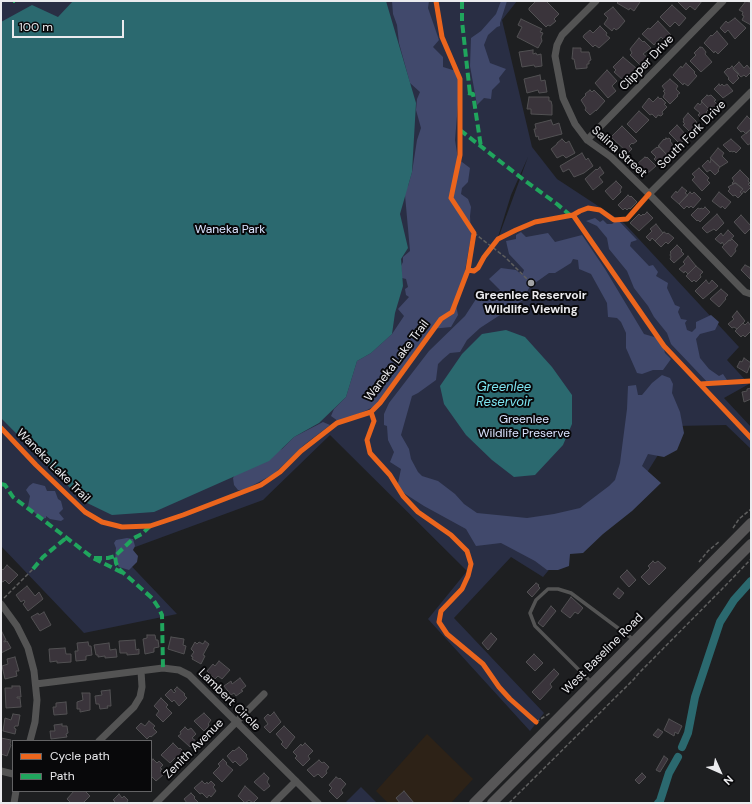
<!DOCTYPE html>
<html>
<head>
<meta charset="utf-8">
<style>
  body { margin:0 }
  #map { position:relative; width:752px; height:804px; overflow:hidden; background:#1e1f21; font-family:"DM Sans",sans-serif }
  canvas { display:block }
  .frame { position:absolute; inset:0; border:2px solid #ebebee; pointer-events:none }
  .legend { position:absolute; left:12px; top:740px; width:140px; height:52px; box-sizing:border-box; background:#08080a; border:1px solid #636365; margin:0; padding:5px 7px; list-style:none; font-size:12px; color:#ebebee }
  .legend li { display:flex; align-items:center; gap:8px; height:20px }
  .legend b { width:20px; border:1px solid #636365 }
  .north { position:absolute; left:700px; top:752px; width:40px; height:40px; -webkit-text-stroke:3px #08080a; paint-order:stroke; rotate:135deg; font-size:11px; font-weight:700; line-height:16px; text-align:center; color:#ebebee }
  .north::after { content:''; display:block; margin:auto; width:14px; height:18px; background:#ebebee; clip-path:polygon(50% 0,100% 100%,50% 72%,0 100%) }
  .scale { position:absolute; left:12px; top:20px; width:112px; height:18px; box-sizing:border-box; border:2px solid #ebebee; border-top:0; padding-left:5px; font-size:12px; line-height:14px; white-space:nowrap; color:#ebebee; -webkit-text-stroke:3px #08080a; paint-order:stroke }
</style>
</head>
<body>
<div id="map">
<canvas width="752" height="804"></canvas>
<div class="frame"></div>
<ul class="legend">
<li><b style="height:5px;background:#eb651d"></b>Cycle path</li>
<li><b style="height:5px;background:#20a55d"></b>Path</li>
</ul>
<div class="north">N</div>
<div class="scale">100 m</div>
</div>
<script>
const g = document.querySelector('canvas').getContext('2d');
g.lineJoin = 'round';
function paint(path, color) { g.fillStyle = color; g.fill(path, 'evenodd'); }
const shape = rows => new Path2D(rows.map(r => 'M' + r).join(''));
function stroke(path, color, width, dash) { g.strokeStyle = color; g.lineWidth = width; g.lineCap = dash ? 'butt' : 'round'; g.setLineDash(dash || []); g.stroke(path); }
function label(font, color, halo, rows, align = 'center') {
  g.font = font + ' "DM Sans",sans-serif'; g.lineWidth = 4; g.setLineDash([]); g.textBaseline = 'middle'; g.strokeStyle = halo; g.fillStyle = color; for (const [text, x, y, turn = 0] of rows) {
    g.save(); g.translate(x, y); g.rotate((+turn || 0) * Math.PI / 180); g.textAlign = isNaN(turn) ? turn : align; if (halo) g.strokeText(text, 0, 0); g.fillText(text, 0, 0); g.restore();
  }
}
paint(shape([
  [427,734,473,779,451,803,388,803,376,791]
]), '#2d2217');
paint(shape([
  [1,1,517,1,502,20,532,147,557,179,624,223,739,347,727,360,749,384,724,398,751,427,751,449,726,425,676,426,648,471,608,515,567,548,543,577,511,557,454,618,544,713,530,731,428,619,467,571,330,435,263,500,119,553,177,614,84,633,1,546],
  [528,157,499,236,498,237,511,195],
  [361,787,377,803,345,803]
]), '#292e44');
paint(shape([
  [392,1,429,1,428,8,439,40,433,47,443,57,443,67,456,71,458,78,459,92,455,140,458,159,470,168,468,182,462,188,461,194,468,199,471,207,470,216,471,236,464,277,455,300,458,315,451,327,431,329,398,375,383,402,365,411,343,420,338,421,331,416,334,409,346,397,357,361,371,353,392,334,404,316,398,309,409,297,406,295,405,289,408,287,406,279,402,278,401,266,403,262,403,257,410,251,405,195,403,190,408,186,412,172,417,140,421,128,416,110,417,99,420,92,410,83,399,43,397,25,393,14],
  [501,1,507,1,500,23,500,26,497,27,488,35,484,45,490,63,506,69,499,78,500,82,492,90,491,99,484,98,477,105,470,66,471,38,481,31,496,14],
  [595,218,600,222,603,220,607,224,612,224,618,220,637,240,631,242,630,246,649,266,653,265,658,272,656,276,668,283,667,288,675,305,680,307,678,312,681,319,687,320,685,323,687,330,692,332,696,328,696,322,711,315,719,322,715,330,700,334,696,339,700,358,709,369,719,376,723,374,727,380,722,384,710,385,671,344,667,333,654,317,648,306,634,288,627,271,609,249,607,238,597,226,586,221],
  [521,232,526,237,548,233,555,242,582,235,605,269,644,334,661,339,665,353,671,359,663,370,653,370,642,374,637,373,626,348,626,333,621,322,617,318,608,317,607,303,591,274,579,269,578,260,573,259,571,263,555,273,549,273,535,283,529,288,523,300,480,328,467,340,460,352,450,353,443,359,438,364,436,380,418,393,412,396,401,435,409,449,411,459,418,472,422,476,438,481,455,494,464,504,477,513,527,518,554,514,580,508,609,486,615,480,620,463,627,409,628,386,636,385,638,395,642,395,652,383,662,375,670,378,673,384,672,393,680,412,684,433,677,450,664,457,648,454,642,466,661,483,632,511,603,534,583,553,570,554,569,566,558,570,547,570,535,561,501,543,476,546,466,529,424,506,399,490,398,483,401,469,390,462,394,452,388,440,387,426,384,425,384,414,389,403,429,351,465,316,478,296,490,298,500,290,489,279,501,268,516,270,522,275,524,270,509,254,506,241,516,239,516,235],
  [323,422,330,425,304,445,274,474,244,490,238,490,234,485,233,478,237,472,282,449,294,437],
  [33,483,45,486,47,491,55,491,58,499,61,501,63,509,59,513,64,519,61,521,50,519,46,516,46,518,41,519,28,506,30,496,26,490,29,486],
  [127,538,133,539,135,546,133,550,138,556,137,562,129,570,119,567,117,564,115,560,116,548,114,543,116,540]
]), '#41496c');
paint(shape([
  [73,1,386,1,416,103,412,172,400,214,408,248,401,259,403,286,395,313,392,334,371,353,357,361,346,397,319,423,294,437,269,461,154,512,112,515,83,501,1,418,1,22,32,5,58,17],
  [506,330,525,337,552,367,572,395,572,424,563,445,535,475,514,477,492,460,466,435,444,404,440,386,462,354,482,334]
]), '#2b696f');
stroke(shape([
  [682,747,688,733,695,697,720,622,734,600,751,581],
  [658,803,660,801,669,773,678,757]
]), '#2b696f', 8);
const building = shape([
  [536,1,546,1,559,14,554,19,556,21,550,26,548,25,546,27,529,10,529,8,536,1],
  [619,1,640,1,640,2,634,11,630,8,629,10,617,3,619,1],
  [677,1,702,1,695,10,690,6,686,10,677,1],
  [746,1,751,3,751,25,742,20,744,16,742,15,743,12,739,10,746,1],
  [672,5,686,18,679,26,675,22,670,27,660,17,672,5],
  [613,7,625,21,619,28,616,30,614,28,612,31,604,24,608,18,604,14,613,7],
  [735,18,746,28,735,39,728,30,725,33,720,28,726,21,728,23,735,18],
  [521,19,542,29,540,32,543,33,541,37,542,41,538,48,517,37,522,27,518,25,521,19],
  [658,21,671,35,665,41,661,37,654,45,642,34,648,28,650,29,658,21],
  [600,26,607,33,606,35,610,38,599,48,595,45,593,47,583,37,584,35,590,30,593,33,600,26],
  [717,31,728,44,718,54,715,51,714,53,704,43,711,35,712,36,717,31],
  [639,38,643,42,644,41,651,48,643,54,648,58,640,65,630,55,632,53,630,49,639,38],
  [700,47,700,48,702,47,706,52,705,54,712,62,701,72,690,61,696,55,694,53,700,47],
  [573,48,581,48,581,52,589,52,591,60,589,61,589,64,587,64,587,68,576,69,574,59,572,59,573,48],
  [533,50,533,54,536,53,537,55,541,54,542,66,535,67,534,65,522,67,519,52,533,50],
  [623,57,636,68,632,73,633,74,624,81,614,72,616,70,613,67,623,57],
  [739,62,744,68,747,65,751,70,751,72,746,77,744,75,741,77,734,70,733,68,739,62],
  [686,63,695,72,694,73,697,76,688,86,684,83,683,85,673,75,681,66,682,68,686,63],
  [732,66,739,74,737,76,739,78,733,84,728,79,729,78,724,72,728,68,729,69,732,66],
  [607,70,617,81,612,86,616,91,608,98,595,83,607,70],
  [540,75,541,81,545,80,547,92,539,93,538,90,527,93,524,79,540,75],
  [670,79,678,86,676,89,680,93,677,95,678,96,670,104,663,97,665,93,663,91,665,90,662,86,670,79],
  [719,84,720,86,722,84,724,86,727,84,733,91,723,98,714,89,719,84],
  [590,90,592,92,594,90,605,101,596,111,596,110,590,115,585,110,586,108,581,100,586,95,585,94,590,90],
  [707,95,708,96,711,95,716,100,714,101,717,104,713,108,711,106,709,109,701,101,707,95],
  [529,97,549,97,549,101,551,101,552,105,552,115,531,114,531,109,527,109,529,97],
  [658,97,660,99,661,98,666,103,664,104,667,107,662,112,663,114,661,116,658,115,656,118,652,114,650,115,642,107,649,98,653,102,658,97],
  [702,102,709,109,706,112,708,115,703,120,698,115,700,113,694,108,698,103,700,105,702,102],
  [639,111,649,120,636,133,627,124,639,111],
  [688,113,696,121,697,123,695,125,696,127,690,132,683,125,685,124,683,122,684,120,683,119,688,113],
  [747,116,751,120,751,129,746,134,743,131,741,132,737,128,747,116],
  [551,120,553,125,559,123,562,134,539,140,538,136,536,137,534,129,536,129,535,124,551,120],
  [677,125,687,136,680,144,669,133,677,125],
  [622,126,637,141,633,144,632,143,629,146,632,149,628,153,611,137,622,126],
  [751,129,751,143,748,145,741,137,751,129],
  [666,138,667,139,669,138,671,140,670,141,675,148,667,155,658,146,664,139,665,140,666,138],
  [562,139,566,143,569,141,575,153,566,158,563,155,557,158,551,149,557,144,557,143,562,139],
  [731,139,741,148,736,153,734,151,733,152,731,151,730,152,723,145,731,139],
  [659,146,667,155,659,164,654,159,656,157,651,152,657,147,658,148,659,146],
  [718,148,724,153,722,156,728,162,720,167,710,158,718,148],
  [582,153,586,160,588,158,593,166,584,173,574,177,569,169,563,172,560,166,582,153],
  [645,157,646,158,647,157,656,166,648,173,646,170,645,172,637,164,645,157],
  [711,159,720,167,718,170,719,171,715,175,710,170,707,172,702,166,708,160,710,163,711,159],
  [600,167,604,173,599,177,603,182,593,190,585,179,596,169,597,170,600,167],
  [699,168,709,178,707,180,710,183,702,191,692,180,695,177,692,174,699,168],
  [740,170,749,179,748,181,750,183,748,184,751,187,745,193,744,191,742,194,740,192,743,189,736,183,733,184,732,183,734,181,732,178,740,170],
  [616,181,622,187,620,190,621,192,613,200,605,191,616,181],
  [735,183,743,189,740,192,742,194,738,198,735,195,733,196,728,191,730,189,728,187,735,183],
  [682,187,687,191,685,193,688,195,679,204,671,197,676,191,677,193,682,187],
  [690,192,692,194,694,192,701,199,693,208,691,206,689,208,687,206,684,209,679,204,690,192],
  [719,192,731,202,725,209,722,206,721,208,712,201,719,192],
  [628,195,630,197,631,196,637,202,630,209,629,208,627,210,625,208,623,210,618,205,628,195],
  [705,207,710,212,700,222,698,220,697,221,691,215,698,208,700,209,701,208,703,209,705,207],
  [647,212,653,218,639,231,630,223,639,214,641,216,643,214,644,215,647,212],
  [717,214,724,223,716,231,714,229,707,233,702,228,717,214],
  [741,215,751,226,751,228,745,234,734,222,741,215],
  [656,224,663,233,655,241,652,238,650,241,646,237,652,231,650,229,656,224],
  [728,230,734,236,724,245,722,242,721,244,715,239,721,233,723,236,728,230],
  [664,232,667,234,668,233,674,238,668,244,666,242,661,247,655,241,664,232],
  [732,239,738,245,735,249,736,251,731,257,722,247,729,240,730,241,732,239],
  [677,245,682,250,681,251,684,254,674,263,670,259,671,257,670,255,671,253,670,252,677,245],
  [688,256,696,266,688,274,685,271,684,273,679,269,685,264,683,262,688,256],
  [745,265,751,268,750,279,741,270,745,265],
  [696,266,703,272,700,275,701,277,696,282,694,280,692,282,686,276,696,266],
  [706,280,709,284,712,280,718,286,703,299,695,291,706,280],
  [721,289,728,295,725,298,726,299,719,307,710,299,721,289],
  [737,311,745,321,737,329,734,327,732,328,728,324,734,319,732,317,737,311],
  [748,322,751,326,751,331,745,337,743,335,741,337,735,331,743,323,745,325,748,322],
  [744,358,751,363,747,373,737,367,740,361,742,362,744,358],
  [751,388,751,399,744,402,742,392,747,391,747,389,751,388],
  [653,561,655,563,658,561,666,568,649,585,641,577,650,568,648,566,653,561],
  [7,565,18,575,9,584,5,580,3,582,1,581,1,568,3,570,7,565],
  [627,570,636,580,629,587,620,577,627,570],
  [536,583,539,585,538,586,540,588,532,597,527,592,536,583],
  [27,586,35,596,39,592,43,599,28,611,23,604,25,602,24,600,21,602,16,595,27,586],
  [618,588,624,593,619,599,613,594,618,588],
  [571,597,583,608,578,614,575,612,570,618,561,611,571,597],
  [551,606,556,611,543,627,538,623,551,606],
  [44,612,51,625,40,631,31,617,38,613,39,615,44,612],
  [1,630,6,640,4,641,4,642,7,641,11,648,1,653,1,630],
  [491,633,497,639,488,650,482,643,491,633],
  [147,635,155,635,156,640,158,640,159,647,154,648,154,652,145,654,143,639,147,638,147,635],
  [171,637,184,639,183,645,186,646,184,654,168,649,171,637],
  [135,640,136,650,139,649,139,654,127,655,127,653,120,653,119,641,135,640],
  [205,641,209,644,203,655,205,656,201,664,192,659,193,657,191,656,194,652,191,649,195,642,197,644,199,642,203,644,205,641],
  [88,642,89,646,91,646,92,655,86,656,86,660,76,661,75,651,78,651,77,643,88,642],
  [109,643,110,650,116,649,117,657,105,658,105,656,98,657,98,655,96,655,94,645,109,643],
  [65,648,66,654,71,654,71,662,57,663,57,661,50,662,49,649,65,648],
  [534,654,543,663,535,671,526,662,534,654],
  [15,657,19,671,16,671,17,676,5,679,2,666,8,664,7,659,15,657],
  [219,661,230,670,222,679,218,676,215,679,207,671,213,664,215,666,219,661],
  [554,669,559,674,550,684,552,687,540,700,532,692,554,669],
  [240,678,246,686,241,690,243,691,236,696,234,693,231,695,224,686,231,681,232,684,240,678],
  [12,686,20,686,21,697,17,697,17,698,20,698,21,707,6,708,5,688,12,688,12,686],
  [177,687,185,694,184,695,187,698,179,706,174,700,172,702,165,695,171,689,174,693,176,691,174,690,177,687],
  [110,690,111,706,107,706,108,708,100,709,99,704,96,704,95,696,102,695,101,691,110,690],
  [82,693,90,693,90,710,80,712,80,709,77,709,77,702,83,700,82,693],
  [161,698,168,705,166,707,172,713,163,722,156,715,159,711,154,706,161,698],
  [66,702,67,714,54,715,53,707,56,707,56,703,66,702],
  [274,712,281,722,270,733,264,727,268,724,264,718,268,714,270,716,274,712],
  [204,713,211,720,208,724,209,725,208,727,204,731,194,721,204,713],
  [13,714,20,715,18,726,15,726,14,728,16,729,15,734,3,731,5,718,11,720,13,714],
  [669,719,682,726,678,734,675,732,674,736,664,730,669,719],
  [149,721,155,726,153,728,157,732,151,737,150,736,147,739,136,728,141,723,145,726,149,721],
  [62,724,62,726,67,726,68,733,66,734,67,737,51,739,50,731,55,731,54,725,62,724],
  [284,726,295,737,286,749,281,744,283,742,276,734,284,726],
  [185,727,188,730,191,728,196,734,192,738,196,741,190,747,178,736,181,734,180,732,185,727],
  [658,729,663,732,658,738,653,735,658,729],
  [1,738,11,740,10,744,11,745,7,756,1,754,1,738],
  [173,743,179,749,180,748,184,752,179,757,177,756,170,763,161,755,173,743],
  [305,743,313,751,308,756,310,759,303,766,295,758,297,756,293,752,301,744,302,746,305,743],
  [239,747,247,755,246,756,248,759,240,766,235,761,233,763,227,756,233,750,234,751,239,747],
  [664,756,668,759,660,772,656,770,664,756],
  [153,759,157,763,159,761,163,765,160,768,162,769,160,771,164,774,156,781,151,776,151,762,153,759],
  [223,759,227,763,226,764,233,770,222,782,213,773,220,766,218,764,223,759],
  [319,760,322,763,324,762,329,767,326,771,327,773,322,778,318,774,314,777,307,770,319,760],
  [264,773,269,778,267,782,270,786,264,791,254,782,264,773],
  [642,773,646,777,639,784,635,780,642,773],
  [336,777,339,779,340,778,346,784,341,790,343,793,337,799,329,791,332,788,329,785,336,777],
  [202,781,205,784,207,782,208,784,211,781,215,785,213,787,216,791,211,797,209,795,207,798,202,793,200,794,194,788,202,781],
  [245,786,258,798,253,803,249,800,245,803,238,796,245,786],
  [74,791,85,791,90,796,83,803,71,803,67,799,74,791],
  [404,791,414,803,400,803,396,798,404,791],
  [191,793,195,797,194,798,199,803,187,803,184,799,191,793],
  [119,794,122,798,124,796,128,800,127,802,127,803,113,803,115,801,113,800,119,794]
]);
paint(building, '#3a343b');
stroke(building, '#525153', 1);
stroke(shape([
  [474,233,505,257,531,283],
  [733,528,739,519,751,509],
  [699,562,708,551,720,541],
  [4,598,33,569],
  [589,673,595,664,614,645,620,643],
  [536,722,550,713],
  [509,803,634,679,638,674,726,585,751,559]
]), '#5f5f5f', 1.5, [4, 2]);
stroke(shape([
  [592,683,535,626,530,613,536,600,548,589,558,589,571,593,634,640]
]), '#545454', 3.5);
stroke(shape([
  [596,1,562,35,557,45,555,56,563,98,575,124,587,140,611,157,649,194,739,286,745,292,751,294],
  [587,140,723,1],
  [649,194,751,92],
  [1,604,17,626,28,648,34,671,37,700,35,722,30,741],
  [36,684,163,668,179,670,189,675,318,803],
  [99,741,134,707,140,697,142,687,141,671],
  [1,771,13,774],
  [14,803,16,791],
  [156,803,264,694],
  [274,803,296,781]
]), '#545454', 7);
stroke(shape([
  [474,803,751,523],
  [492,803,751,544]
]), '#575657', 10);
stroke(shape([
  [13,1,15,1],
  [462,1,462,21,470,94],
  [468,93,473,94,481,147],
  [460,130,524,180,557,204,570,215],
  [1,484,5,485,13,497,93,558,123,573],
  [150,526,142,534,134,538,115,556,116,563,119,569,152,598,158,607,162,615,163,668],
  [94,558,108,558,115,556],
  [33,569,43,557,66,538]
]), '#20a55d', 4, [8, 4]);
stroke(shape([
  [573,215,664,346,751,438],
  [468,270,474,271,478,268,484,257,498,239,516,230,535,222,573,215,580,211,588,208,600,210,614,220,627,219,649,194],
  [700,384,751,381],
  [371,412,374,421,367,440,370,453,390,475,403,496,418,512,451,535,467,551,471,564,468,576,462,589,441,611,439,622,447,634,483,664,499,687,510,699,536,722],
  [1,428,36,465,85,512,102,522,122,527,150,526,183,515,261,485,280,472,301,451,337,423,371,412,380,403,441,319,452,312,468,270,474,233,451,198,460,155,460,79,442,37,436,1]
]), '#eb651d', 5);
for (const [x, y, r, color] of [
  [531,283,4,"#a3a4a6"]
]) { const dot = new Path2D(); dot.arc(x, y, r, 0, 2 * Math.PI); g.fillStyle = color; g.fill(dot); stroke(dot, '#08080a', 1.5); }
label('12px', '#ebebee', '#08080a', [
  ["Clipper Drive",647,63,-46],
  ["South Fork Drive",692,135,-45],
  ["Salina Street",619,152,42],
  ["Waneka Lake Trail",397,361,-53],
  ["Waneka Lake Trail",53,466,45],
  ["West Baseline Road",603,654,-45],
  ["Lambert Circle",229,700,45],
  ["Zenith Avenue",194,749,-45]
]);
label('12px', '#dbe3ff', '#08080a', [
  ["Waneka Park",230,230],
  ["Greenlee",524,420],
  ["Wildlife Preserve",524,434]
]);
label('bold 12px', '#ebebee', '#08080a', [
  ["Greenlee Reservoir",531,296],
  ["Wildlife Viewing",531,310]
]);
label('italic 13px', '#7ee6f2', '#08080a', [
  ["Greenlee",504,388],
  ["Reservoir",504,403]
]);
</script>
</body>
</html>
